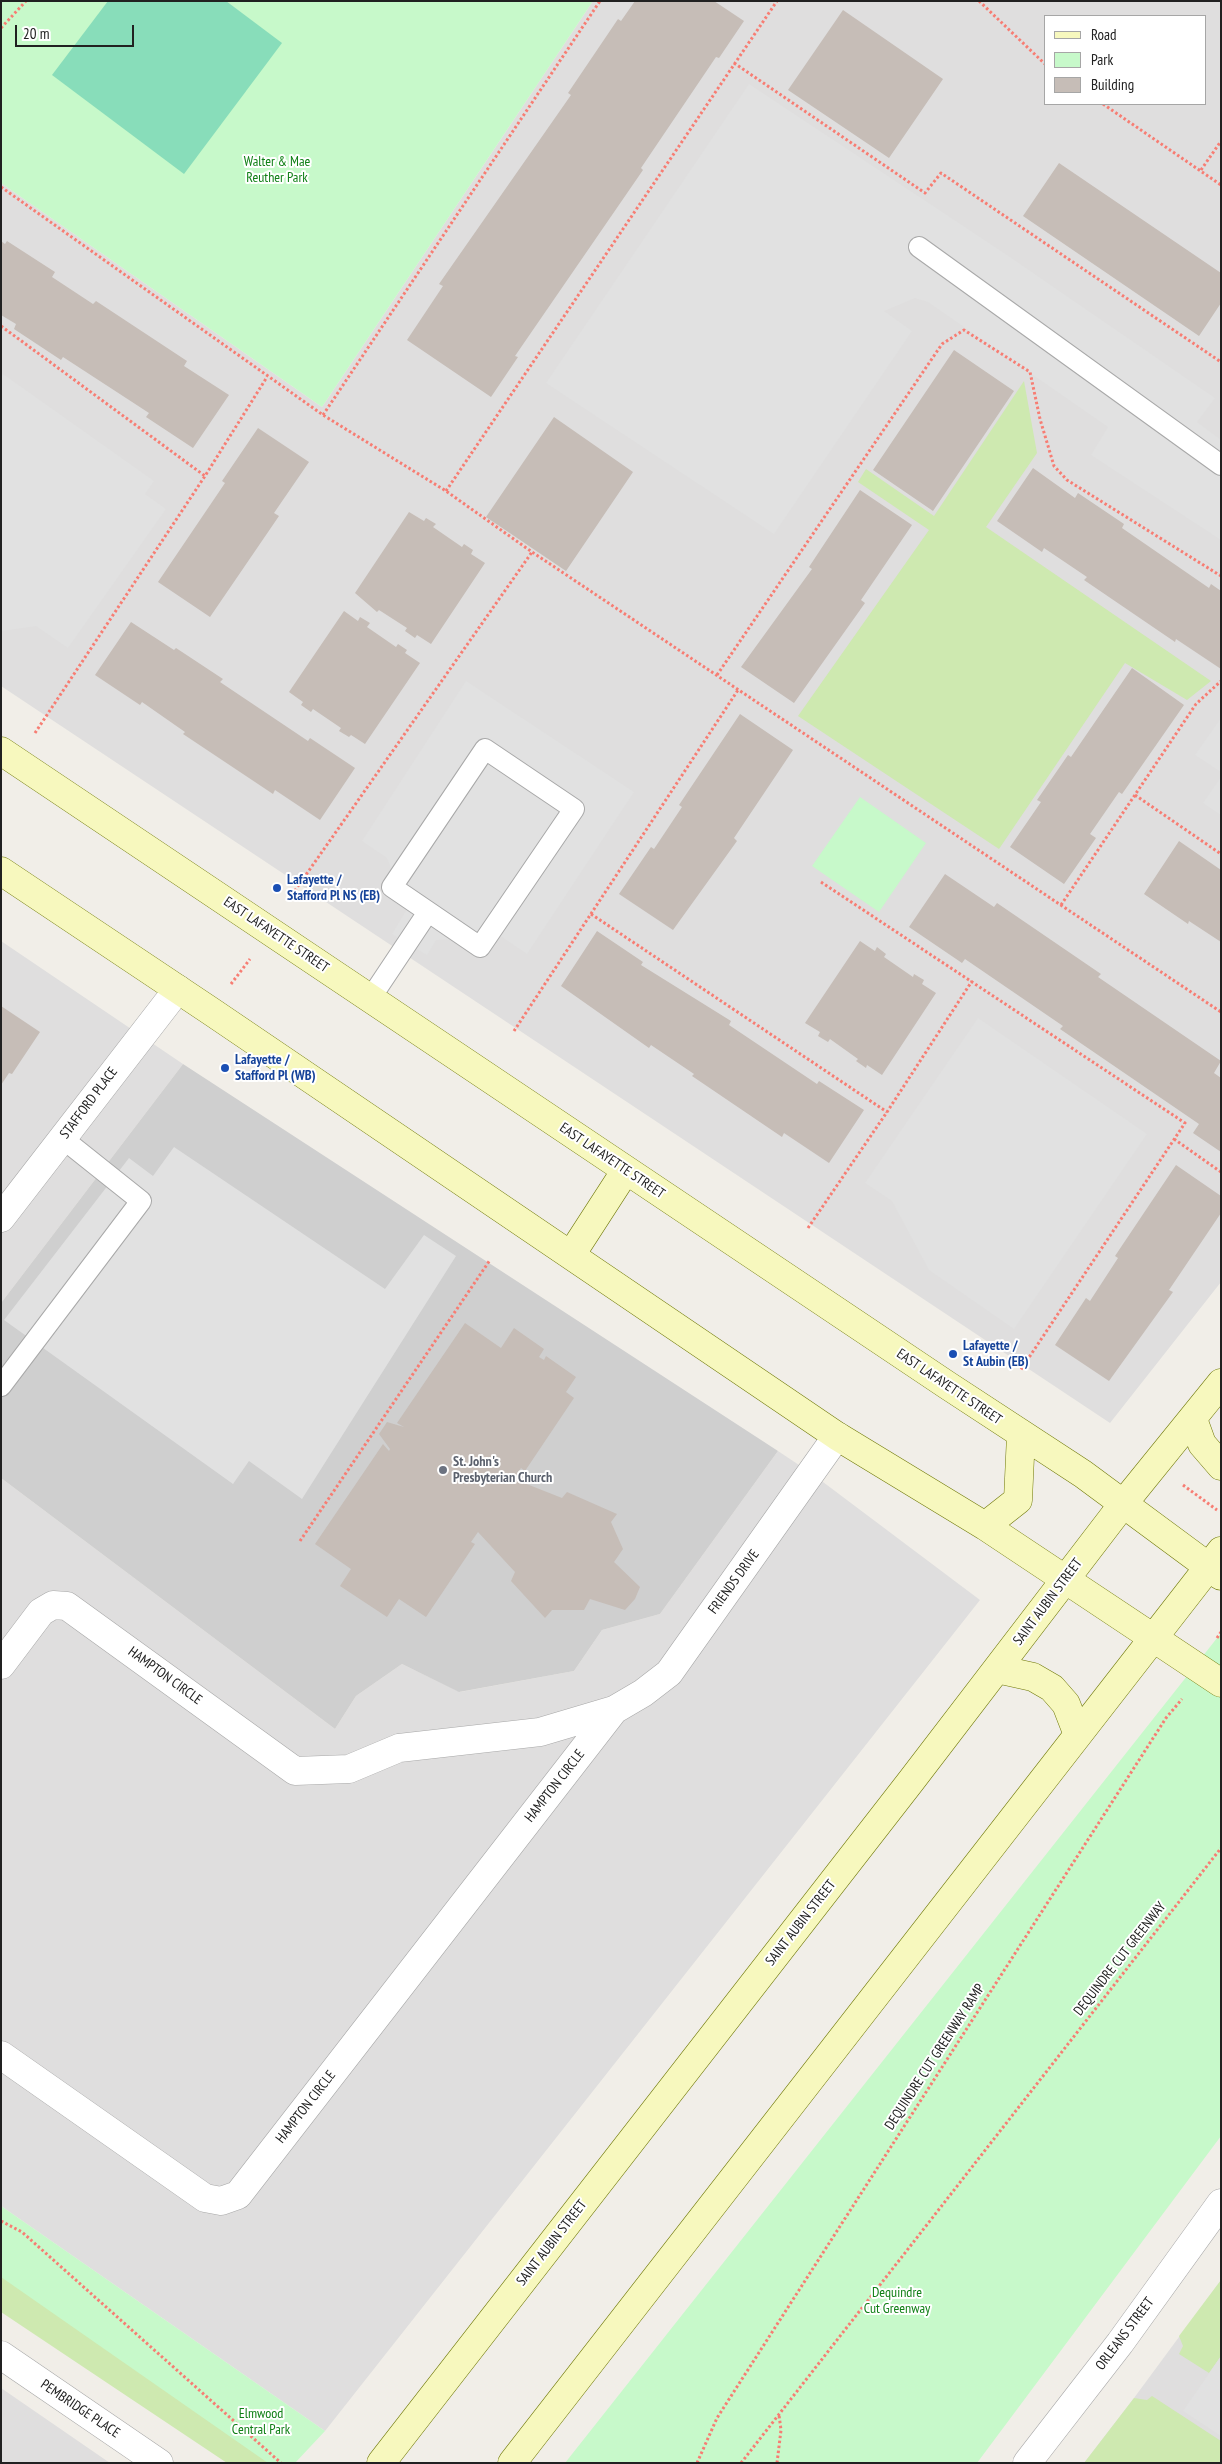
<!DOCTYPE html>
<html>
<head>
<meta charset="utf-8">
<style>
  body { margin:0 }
  #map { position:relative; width:1222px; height:2464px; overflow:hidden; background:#f1eee8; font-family:"PT Sans Narrow",sans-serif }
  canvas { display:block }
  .frame { position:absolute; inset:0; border:2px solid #212121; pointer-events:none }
  .legend { position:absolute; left:1044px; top:15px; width:162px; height:90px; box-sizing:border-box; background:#fff; border:1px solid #a6a6a6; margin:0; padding:6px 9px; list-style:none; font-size:15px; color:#212121 }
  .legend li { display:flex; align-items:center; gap:10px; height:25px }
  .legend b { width:25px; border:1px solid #a6a6a6 }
  .scale { position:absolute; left:15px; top:25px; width:119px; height:22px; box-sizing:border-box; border:2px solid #212121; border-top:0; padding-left:6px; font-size:15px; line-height:18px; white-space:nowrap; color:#212121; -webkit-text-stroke:4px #fff; paint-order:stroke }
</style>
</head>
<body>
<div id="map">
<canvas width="1222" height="2464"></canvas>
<div class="frame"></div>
<ul class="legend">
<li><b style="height:6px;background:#f7f8be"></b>Road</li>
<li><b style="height:14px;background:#c7f9ca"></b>Park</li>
<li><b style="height:14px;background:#c6bdb7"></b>Building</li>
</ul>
<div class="scale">20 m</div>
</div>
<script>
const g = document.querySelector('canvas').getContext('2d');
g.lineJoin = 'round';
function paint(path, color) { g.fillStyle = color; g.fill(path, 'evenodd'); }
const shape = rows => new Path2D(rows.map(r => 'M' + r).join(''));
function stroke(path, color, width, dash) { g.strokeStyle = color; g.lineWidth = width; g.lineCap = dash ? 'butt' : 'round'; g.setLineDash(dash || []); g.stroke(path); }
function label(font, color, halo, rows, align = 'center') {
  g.font = font + ' "PT Sans Narrow",sans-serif'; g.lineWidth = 4; g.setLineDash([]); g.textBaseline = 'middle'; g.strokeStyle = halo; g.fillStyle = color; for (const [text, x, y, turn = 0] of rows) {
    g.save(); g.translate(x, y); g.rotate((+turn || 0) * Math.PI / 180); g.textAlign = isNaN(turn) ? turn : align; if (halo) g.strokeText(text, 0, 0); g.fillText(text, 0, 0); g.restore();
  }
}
paint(shape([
  [593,1,1221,1,1221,1282,1110,1423,1,686,1,183,322,407],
  [1046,16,1206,16,1206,104,1046,104],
  [1,941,183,1064,1,1303],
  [778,1451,811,1473,980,1600,325,2431,1,2206,1,1478,335,1729,356,1696,402,1664,460,1692,574,1671,602,1630,660,1614],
  [1221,2280,1221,2463,1084,2463,1134,2398],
  [1,2388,110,2463,1,2463]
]), '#dfdede');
paint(shape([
  [183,1064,778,1451,660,1614,602,1630,574,1671,459,1692,402,1664,356,1696,335,1729,1,1478,1,1303]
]), '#cfcfcf');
paint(shape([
  [1024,381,1037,453,986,527,1211,681,1187,700,1125,663,999,849,798,716,929,530,858,482,866,469,934,516],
  [1,2253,286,2463,227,2463,1,2312],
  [1221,2280,1221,2356,1209,2373,1179,2354,1183,2346,1179,2336],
  [1152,2396,1221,2441,1221,2463,1084,2463,1134,2398,1147,2400]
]), '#cee9b0');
paint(shape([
  [1,1,593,1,322,407,1,183],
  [860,797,926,843,879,912,812,866],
  [1221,1633,1221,2136,977,2463,565,2463],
  [1,2206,325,2431,295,2463,268,2463,1,2277]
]), '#c7f9ca');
paint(shape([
  [108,1,226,1,282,43,184,174,52,75]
]), '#88ddba');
paint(shape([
  [749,84,1004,253,1215,398,1197,422,1221,440,1221,540,1091,455,1108,427,928,302,915,298,884,311,912,331,774,534,546,383],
  [3,374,154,481,145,494,166,509,68,648,36,626,1,631,1,377],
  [466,681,634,792,527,954,502,937,436,940,427,955,392,934,407,909,387,858,362,841],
  [1221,718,1221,772,1195,755],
  [1221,777,1221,815,1203,803],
  [978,1018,1147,1134,1014,1329,929,1270,892,1201,865,1183],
  [174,1147,385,1289,424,1235,456,1256,302,1499,249,1461,233,1484,4,1320,129,1158,153,1176],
  [1221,2356,1221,2436,1183,2411]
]), '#e1e1e1');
paint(shape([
  [635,1,714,1,744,21,719,58,716,57,641,168,643,170,515,356,518,357,491,397,407,340,443,286,439,284,571,95,568,93,618,19,621,21],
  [843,10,943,79,889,158,788,90],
  [1059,163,1221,273,1221,303,1199,336,1023,216],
  [1,241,5,244,7,241,55,272,52,277,93,304,96,301,187,361,184,366,229,395,193,448,146,417,149,413,63,357,61,360,14,329,16,324,1,315],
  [954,350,1014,391,933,511,873,470],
  [554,417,633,472,566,571,486,517],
  [258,428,309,462,274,513,279,516,210,617,158,582,225,483,222,481],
  [1033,468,1075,498,1078,493,1124,524,1122,528,1209,588,1211,584,1221,591,1221,669,1176,639,1175,642,1084,580,1087,577,1044,548,1042,552,997,521],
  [860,490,912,525,861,600,865,603,794,703,741,667,812,569,809,567],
  [409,512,424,521,426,518,436,524,433,527,462,547,464,544,473,550,471,554,485,563,431,644,417,635,415,638,405,631,407,628,379,610,377,612,355,593],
  [344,611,358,621,360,617,370,623,367,627,396,647,398,644,407,650,405,653,420,663,365,744,351,735,349,737,339,731,341,728,313,709,311,712,301,705,303,702,289,692],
  [131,622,174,650,176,648,223,679,220,682,308,741,310,738,355,768,320,820,275,790,273,794,183,734,185,732,142,702,140,705,95,675],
  [1132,668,1184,705,1122,794,1119,792,1090,834,1096,838,1064,884,1010,847,1041,802,1037,800,1068,755,1071,757],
  [740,714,793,750,734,838,737,841,673,930,619,894,651,847,654,849,682,807,679,805],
  [1179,841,1221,870,1221,942,1189,921,1188,924,1144,894],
  [945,874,994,907,997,903,1101,974,1098,977,1221,1061,1214,1073,1221,1078,1221,1152,1193,1133,1199,1124,1060,1029,1063,1026,965,959,962,963,909,927],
  [597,931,643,962,641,965,731,1021,729,1025,817,1084,819,1081,864,1110,829,1163,784,1133,782,1137,692,1076,694,1074,651,1045,649,1048,561,986],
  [860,941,875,951,877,947,886,954,884,957,913,977,914,974,924,980,922,984,936,993,882,1075,867,1065,866,1068,856,1061,858,1059,830,1039,828,1042,818,1036,820,1032,805,1023],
  [1,1006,40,1032,12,1074,9,1073,1,1085],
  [1176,1165,1221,1196,1221,1213,1169,1290,1173,1292,1109,1381,1055,1345,1086,1298,1090,1301,1118,1258,1115,1256],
  [465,1323,501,1348,514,1328,544,1349,539,1357,544,1360,546,1356,576,1377,566,1392,574,1398,525,1471,521,1468,514,1479,562,1498,567,1492,617,1514,611,1522,623,1549,614,1562,640,1587,635,1599,625,1610,590,1599,584,1610,552,1610,545,1618,511,1581,515,1572,478,1532,471,1542,475,1544,426,1617,399,1599,387,1617,340,1586,351,1569,315,1544,383,1444,389,1451,390,1449,379,1434,387,1422,404,1427,397,1423]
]), '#c6bdb7');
const lane = shape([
  [919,247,1221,465],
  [485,749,574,809,480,947,392,887,485,749],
  [370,999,428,912],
  [1,1386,141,1201,62,1138]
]);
const street = shape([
  [1,1218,178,989],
  [1,1665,41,1612,53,1605,67,1606,295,1771,349,1769,399,1748,540,1732,614,1710,643,1693,669,1673,837,1436],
  [1,2055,205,2198,221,2201,238,2195,614,1710],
  [1,2355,159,2463],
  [1027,2463,1120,2343,1221,2203]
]);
const secondary = shape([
  [1,751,947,1385,1083,1474,1221,1576],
  [1,871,212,1012,837,1436,985,1526,1221,1683],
  [571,1255,626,1170],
  [1193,1419,1202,1444,1221,1466],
  [985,1526,1018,1500,1021,1435],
  [997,1669,1033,1677,1052,1688,1066,1704,1078,1735],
  [381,2463,911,1781,1123,1504,1221,1383],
  [512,2463,1221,1551]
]);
stroke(lane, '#a8a8a8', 22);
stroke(street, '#a8a8a8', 29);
stroke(secondary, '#6f7808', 29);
stroke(shape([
  [979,1,1046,65],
  [1,28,26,1],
  [734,63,925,193,941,173,1221,362],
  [1103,104,1221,185],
  [1201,170,1221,141],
  [1,187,323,415,446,491,532,552,1221,1012],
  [1,326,205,476],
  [323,415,600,1],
  [446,491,777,1],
  [717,675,942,344,964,330,1030,372,1040,419,1054,466,1067,480,1221,576],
  [35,733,205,476,267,377],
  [1135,795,1221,854],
  [821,882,1185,1123,1020,1371],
  [289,899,532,552],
  [1061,905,1196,704,1221,681],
  [591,914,887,1112],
  [231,984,250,959],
  [514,1031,738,690],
  [1174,1139,1221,1172],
  [808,1228,887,1112,972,981],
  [1183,1485,1217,1510],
  [300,1541,490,1260],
  [1217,1638,1221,1632],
  [1,2221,22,2232,281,2463],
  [697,2463,717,2418,1166,1718,1182,1699],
  [741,2463,1221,1848],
  [777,2463,781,2430,779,2415]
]), '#f77d73', 3, [2.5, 2.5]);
stroke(lane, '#fff', 20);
stroke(street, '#fff', 28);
stroke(secondary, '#f7f8be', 28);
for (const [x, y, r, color] of [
  [277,888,5,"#1a4fb4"],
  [225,1068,5,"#1a4fb4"],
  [953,1354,5,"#1a4fb4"],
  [443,1470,5,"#6b7280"]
]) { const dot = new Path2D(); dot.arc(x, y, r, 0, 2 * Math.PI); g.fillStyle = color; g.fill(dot); stroke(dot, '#fff', 2); }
label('14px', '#0f7f15', '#fff', [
  ["Walter & Mae",277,162],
  ["Reuther Park",277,178],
  ["Dequindre",897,2293],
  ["Cut Greenway",897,2309],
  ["Elmwood",261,2414],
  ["Central Park",261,2430]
]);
label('bold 14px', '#164399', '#fff', [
  ["Lafayette /",287,880],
  ["Stafford Pl NS (EB)",287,896],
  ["Lafayette /",235,1060],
  ["Stafford Pl (WB)",235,1076],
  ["Lafayette /",963,1346],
  ["St Aubin (EB)",963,1362]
], 'left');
label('14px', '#212121', '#fff', [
  ["EAST LAFAYETTE STREET",276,935,34],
  ["STAFFORD PLACE",89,1103,-53],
  ["EAST LAFAYETTE STREET",612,1161,34],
  ["EAST LAFAYETTE STREET",949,1387,34],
  ["FRIENDS DRIVE",734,1582,-54],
  ["SAINT AUBIN STREET",1048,1602,-53],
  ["HAMPTON CIRCLE",165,1676,36],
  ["HAMPTON CIRCLE",555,1786,-52],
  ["SAINT AUBIN STREET",801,1923,-52],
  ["DEQUINDRE CUT GREENWAY",1120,1959,-52],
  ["DEQUINDRE CUT GREENWAY RAMP",935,2057,-57],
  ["HAMPTON CIRCLE",306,2107,-52],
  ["SAINT AUBIN STREET",552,2243,-52],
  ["ORLEANS STREET",1125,2334,-53],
  ["PEMBRIDGE PLACE",80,2409,34]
]);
label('bold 14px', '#5b616d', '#fff', [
  ["St. John's",453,1462],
  ["Presbyterian Church",453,1478]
], 'left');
</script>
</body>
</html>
